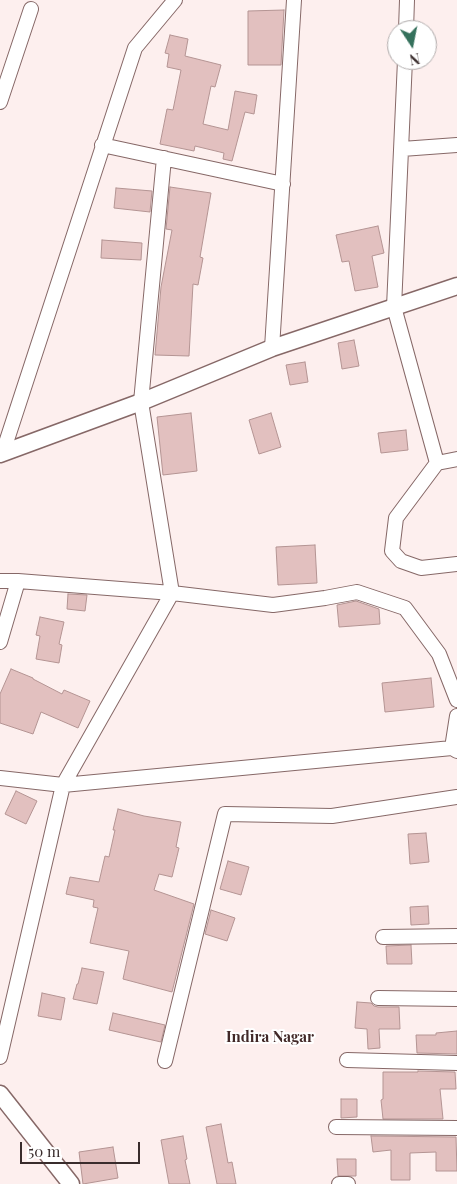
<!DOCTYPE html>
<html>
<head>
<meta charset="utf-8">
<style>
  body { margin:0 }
  #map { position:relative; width:457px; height:1184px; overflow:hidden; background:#fdefee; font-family:"Playfair Display",serif }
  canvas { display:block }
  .north { position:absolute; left:387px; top:20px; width:50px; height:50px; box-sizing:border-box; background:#fff; border:1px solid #b0abab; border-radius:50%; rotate:169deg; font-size:14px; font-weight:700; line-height:20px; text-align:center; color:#392c2c }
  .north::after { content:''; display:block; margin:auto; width:18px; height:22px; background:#35715c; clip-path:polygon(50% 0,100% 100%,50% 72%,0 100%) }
  .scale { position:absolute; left:20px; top:1142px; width:120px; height:22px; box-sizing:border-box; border:2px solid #392c2c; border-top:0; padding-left:6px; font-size:15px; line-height:18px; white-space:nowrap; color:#392c2c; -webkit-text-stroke:4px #fff; paint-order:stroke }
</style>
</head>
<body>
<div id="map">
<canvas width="457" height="1184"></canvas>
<div class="north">N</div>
<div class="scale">50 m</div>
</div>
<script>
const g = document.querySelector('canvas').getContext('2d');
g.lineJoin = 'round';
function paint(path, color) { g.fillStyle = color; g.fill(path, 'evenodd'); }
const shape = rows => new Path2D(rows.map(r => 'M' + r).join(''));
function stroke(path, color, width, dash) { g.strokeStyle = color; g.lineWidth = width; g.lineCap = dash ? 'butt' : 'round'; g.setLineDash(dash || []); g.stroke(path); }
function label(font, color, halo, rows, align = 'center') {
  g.font = font + ' "Playfair Display",serif'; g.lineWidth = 4; g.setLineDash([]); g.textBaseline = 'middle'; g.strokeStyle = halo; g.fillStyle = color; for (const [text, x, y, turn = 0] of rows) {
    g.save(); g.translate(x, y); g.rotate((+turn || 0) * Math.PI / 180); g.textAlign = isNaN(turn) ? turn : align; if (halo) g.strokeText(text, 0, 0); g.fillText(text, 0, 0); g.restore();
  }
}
const building = shape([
  [284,10,281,65,248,65,248,11,284,10],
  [170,35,188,39,185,56,221,65,215,87,211,86,203,124,228,130,235,91,257,95,254,114,245,112,232,161,223,159,224,153,195,146,194,151,160,144,167,109,173,110,181,70,167,67,169,54,165,53,170,35],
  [170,187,211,193,200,257,203,258,198,285,193,284,189,356,155,355,161,287,172,230,166,229,170,187],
  [116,188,152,191,150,212,114,208,116,188],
  [378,226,384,253,372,256,378,287,355,291,349,261,342,262,336,235,378,226],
  [102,240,142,243,141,260,101,258,102,240],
  [354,340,359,366,342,369,338,343,354,340],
  [305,362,308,382,290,385,286,365,305,362],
  [191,413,197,471,163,475,157,417,191,413],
  [271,413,281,447,259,454,249,420,271,413],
  [406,430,408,450,381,453,378,433,406,430],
  [315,545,317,583,278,585,276,547,315,545],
  [68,594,87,595,85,611,67,609,68,594],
  [356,601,379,609,380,624,339,627,337,605,356,601],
  [40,617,64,622,59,644,62,645,59,663,36,659,40,636,36,635,40,617],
  [11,669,33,678,33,679,62,694,64,690,90,701,78,728,41,712,33,734,0,723,0,694,11,669],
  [431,678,434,707,385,712,382,683,431,678],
  [16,791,37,801,26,824,5,814,16,791],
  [118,809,144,816,181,822,176,847,179,848,172,877,159,874,154,890,194,904,172,992,123,979,129,951,90,943,98,908,93,907,94,900,66,894,70,877,99,882,105,856,109,857,115,830,113,830,118,809],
  [426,833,429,862,410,864,408,834,426,833],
  [228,861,249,867,241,895,220,889,228,861],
  [428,906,429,924,411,925,410,907,428,906],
  [211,910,235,918,227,941,205,934,211,910],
  [411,945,412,964,387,964,386,946,411,945],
  [82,968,104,972,97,1004,73,999,77,984,78,984,82,968],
  [42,993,65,998,61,1020,38,1016,42,993],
  [357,1002,371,1003,374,1006,378,1007,399,1007,400,1029,379,1029,380,1048,368,1049,367,1029,355,1028,357,1002],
  [113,1013,165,1025,161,1042,109,1030,113,1013],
  [457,1031,457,1054,417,1053,416,1035,436,1035,436,1033,457,1031],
  [418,1071,455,1072,456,1089,440,1089,443,1119,383,1119,381,1100,383,1099,383,1072,418,1072,418,1071],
  [341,1099,357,1099,357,1117,341,1118,341,1099],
  [221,1124,228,1163,232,1162,236,1184,217,1184,206,1127,221,1124],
  [183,1136,187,1159,185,1160,190,1184,169,1184,161,1140,183,1136],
  [371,1136,456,1137,457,1171,436,1171,436,1152,410,1153,410,1180,391,1180,391,1150,373,1152,371,1136],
  [113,1147,118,1178,83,1184,79,1152,113,1147],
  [337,1159,356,1159,356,1176,338,1176,337,1159]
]);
paint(building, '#e2c0bf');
stroke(building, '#b49493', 1);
const minor = shape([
  [406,30,407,0],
  [405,60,394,307,437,463],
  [0,102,31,9],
  [102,145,283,184],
  [402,149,457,145],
  [272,348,294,0],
  [3,452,135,48,175,0],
  [457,459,437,463,396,518,392,551,401,561,421,568,457,564],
  [0,581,18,581,172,593,273,605,325,598,357,592,405,608,439,654,457,700],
  [0,642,18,581],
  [457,716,452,748,457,751],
  [0,778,63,785,452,748],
  [383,937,457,936],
  [378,998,457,999],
  [0,1057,63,785,172,593,141,402,164,158],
  [347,1060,457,1063],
  [165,1061,225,814,332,816,457,797],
  [336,1127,457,1128],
  [339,1184,348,1184]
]);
const tertiary = shape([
  [0,454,141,402,272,348,457,286],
  [0,1094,71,1184]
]);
stroke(minor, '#866867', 16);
stroke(tertiary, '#866867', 19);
stroke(minor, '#fff', 14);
stroke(tertiary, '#fff', 16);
label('bold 15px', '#412827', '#fff', [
  ["Indira Nagar",270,1037]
]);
</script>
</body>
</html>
